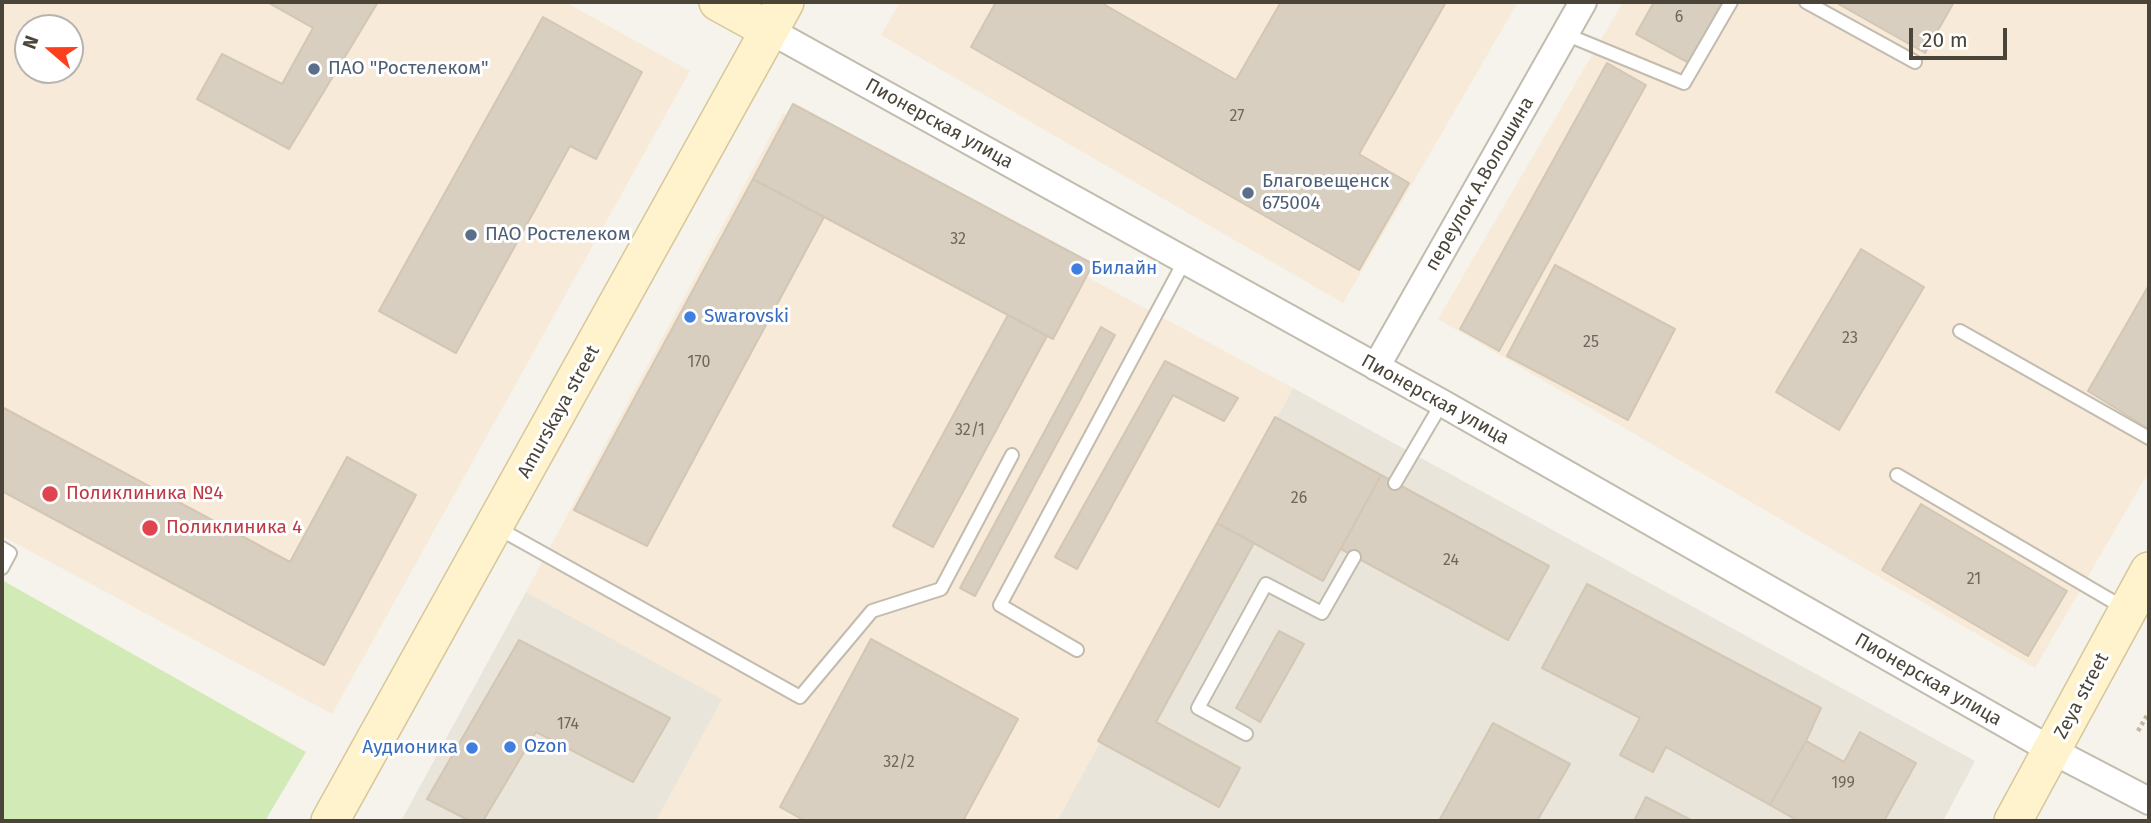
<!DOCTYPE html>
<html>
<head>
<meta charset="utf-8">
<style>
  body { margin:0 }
  #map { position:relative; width:2151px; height:823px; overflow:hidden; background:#f6f3ec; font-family:"Fira Sans",sans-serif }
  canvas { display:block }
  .frame { position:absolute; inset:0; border:4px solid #4b4439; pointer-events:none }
  .north { position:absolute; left:14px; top:14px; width:70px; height:70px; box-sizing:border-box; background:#fff; border:2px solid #b7b4b0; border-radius:50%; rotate:290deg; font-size:19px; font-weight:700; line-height:28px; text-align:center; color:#4b4439 }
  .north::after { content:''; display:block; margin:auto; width:24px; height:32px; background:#fc3f1d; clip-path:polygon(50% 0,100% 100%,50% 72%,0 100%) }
  .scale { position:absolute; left:1909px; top:28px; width:98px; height:32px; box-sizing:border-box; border:4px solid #4b4439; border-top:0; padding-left:9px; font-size:21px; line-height:24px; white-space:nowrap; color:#4b4439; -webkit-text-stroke:5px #fff; paint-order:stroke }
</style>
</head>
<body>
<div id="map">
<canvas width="2151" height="823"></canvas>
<div class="frame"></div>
<div class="north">N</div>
<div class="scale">20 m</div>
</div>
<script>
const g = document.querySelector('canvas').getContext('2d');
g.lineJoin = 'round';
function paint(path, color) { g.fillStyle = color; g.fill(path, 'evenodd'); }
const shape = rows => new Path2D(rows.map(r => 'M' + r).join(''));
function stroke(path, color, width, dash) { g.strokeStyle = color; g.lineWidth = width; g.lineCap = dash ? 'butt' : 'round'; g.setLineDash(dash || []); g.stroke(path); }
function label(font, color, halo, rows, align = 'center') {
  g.font = font + ' "Fira Sans",sans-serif'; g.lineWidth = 6; g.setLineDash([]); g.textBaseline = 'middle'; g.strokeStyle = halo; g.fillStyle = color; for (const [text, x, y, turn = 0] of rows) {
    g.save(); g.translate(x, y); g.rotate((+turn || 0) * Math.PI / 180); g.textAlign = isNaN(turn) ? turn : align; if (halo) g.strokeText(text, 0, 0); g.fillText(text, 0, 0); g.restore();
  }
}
paint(shape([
  [1293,388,1975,761,1943,821,1057,821],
  [526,592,723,699,656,821,401,821]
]), '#eae5da');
paint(shape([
  [2,2,565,2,690,71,332,714,2,536],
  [28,28,70,28,70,70,28,70],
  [900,2,1518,2,1343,303,881,35],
  [1623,2,2149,2,2149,471,2035,668,1438,319],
  [783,113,1293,388,1057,821,656,821,722,699,526,592]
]), '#f7ead8');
paint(shape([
  [2,580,306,752,265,821,2,821]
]), '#d2eab5');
const building = shape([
  [267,2,378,2,289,149,197,99,222,54,282,84,313,28,267,2],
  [996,2,1106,2,1105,5,1236,80,1281,2,1446,2,1359,154,1409,183,1359,270,971,47,996,2],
  [1654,2,1722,2,1689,63,1636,34,1654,2],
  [1835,2,1954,2,1925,53,1835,2],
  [543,17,642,72,596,159,570,146,456,353,379,311,543,17],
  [1607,63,1646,85,1499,351,1460,329,1607,63],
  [793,104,1093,264,1053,339,753,179,793,104],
  [753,179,824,217,647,546,574,510,753,179],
  [1861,249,1924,287,1839,430,1776,392,1861,249],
  [1555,265,1675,329,1628,420,1507,356,1555,265],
  [2149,285,2149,429,2088,391,2149,285],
  [1008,315,1047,336,933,547,893,526,1008,315],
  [1101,327,1115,335,975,596,960,588,1101,327],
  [1165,361,1238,398,1224,421,1173,395,1077,569,1055,557,1165,361],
  [2,407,290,562,347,457,416,495,324,665,2,491,2,407],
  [1275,417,1381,475,1323,581,1217,523,1275,417],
  [1381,475,1549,566,1508,640,1341,549,1381,475],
  [1921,504,2067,591,2028,656,1882,570,1921,504],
  [1217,523,1254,543,1156,722,1240,768,1219,807,1098,741,1217,523],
  [1587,584,1821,708,1806,741,1770,805,1666,747,1653,772,1620,755,1640,718,1542,668,1587,584],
  [1279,631,1304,644,1260,722,1236,708,1279,631],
  [871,639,1018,719,963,821,805,821,780,807,871,639],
  [519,640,670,718,633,782,536,732,483,821,470,821,427,799,519,640],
  [1493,723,1570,764,1537,821,1439,821,1493,723],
  [1860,732,1916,763,1884,821,1798,821,1770,805,1806,741,1844,762,1860,732],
  [1646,797,1693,821,1634,821,1646,797]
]);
paint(building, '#d8cfc1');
stroke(building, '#d3c7b4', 2);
const lane = shape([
  [1806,2,1915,62],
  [1565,34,1684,83,1731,2],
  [1960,331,2149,438],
  [1897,475,2124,608],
  [1395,483,1442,403],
  [496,527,800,697,872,611,941,589,1012,455],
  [2,548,10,553,2,568],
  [1077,650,1000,605,1185,260],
  [1246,734,1198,708,1266,584,1322,613,1354,557]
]);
const street = shape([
  [769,30,1442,403,2053,751,2149,801],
  [1376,367,1583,2]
]);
const secondary = shape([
  [718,2,769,30],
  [330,821,785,2],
  [2013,821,2149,571]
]);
stroke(lane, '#c2bbae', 16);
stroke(street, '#c2bbae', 30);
stroke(secondary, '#d6c79b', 40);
stroke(shape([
  [2138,731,2149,712]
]), '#c4b79f', 4.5, [3.5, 3.5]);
stroke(lane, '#fff', 12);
stroke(street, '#fff', 26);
stroke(secondary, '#fff3cd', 37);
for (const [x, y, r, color] of [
  [314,69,7,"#5c6f8a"],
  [1248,193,7,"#5c6f8a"],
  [471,235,7,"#5c6f8a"],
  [1077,269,7,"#3f7fe0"],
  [690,317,7,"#3f7fe0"],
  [50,494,9,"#e0444e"],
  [150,528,9,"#e0444e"],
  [510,747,7,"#3f7fe0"],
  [472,748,7,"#3f7fe0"]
]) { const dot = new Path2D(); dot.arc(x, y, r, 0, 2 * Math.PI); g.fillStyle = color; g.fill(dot); stroke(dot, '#fff', 2.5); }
label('16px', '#6e675b', null, [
  ["6",1679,18],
  ["27",1237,117],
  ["32",958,240],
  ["23",1850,339],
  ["25",1591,343],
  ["170",699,363],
  ["32/1",970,431],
  ["26",1299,499],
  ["24",1451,561],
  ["21",1974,580],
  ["174",568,725],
  ["32/2",899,763],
  ["199",1843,784]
]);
label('19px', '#4e5e75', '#fff', [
  ["ПАО \"Ростелеком\"",328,69],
  ["Благовещенск",1262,182],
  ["675004",1262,204],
  ["ПАО Ростелеком",485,235]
], 'left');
label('19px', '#4b4439', '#fff', [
  ["Пионерская улица",939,124,29],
  ["переулок А.Волошина",1480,184,-60],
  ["Пионерская улица",1435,400,29],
  ["Amurskaya street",559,412,-61],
  ["Пионерская улица",1928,680,30],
  ["Zeya street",2082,696,-62]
]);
label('19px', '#366cbe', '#fff', [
  ["Билайн",1091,269],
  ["Swarovski",704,317],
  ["Ozon",524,747],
  ["Аудионика",458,748,"right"]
], 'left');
label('19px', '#be3a42', '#fff', [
  ["Поликлиника №4",66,494],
  ["Поликлиника 4",166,528]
], 'left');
</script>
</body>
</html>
